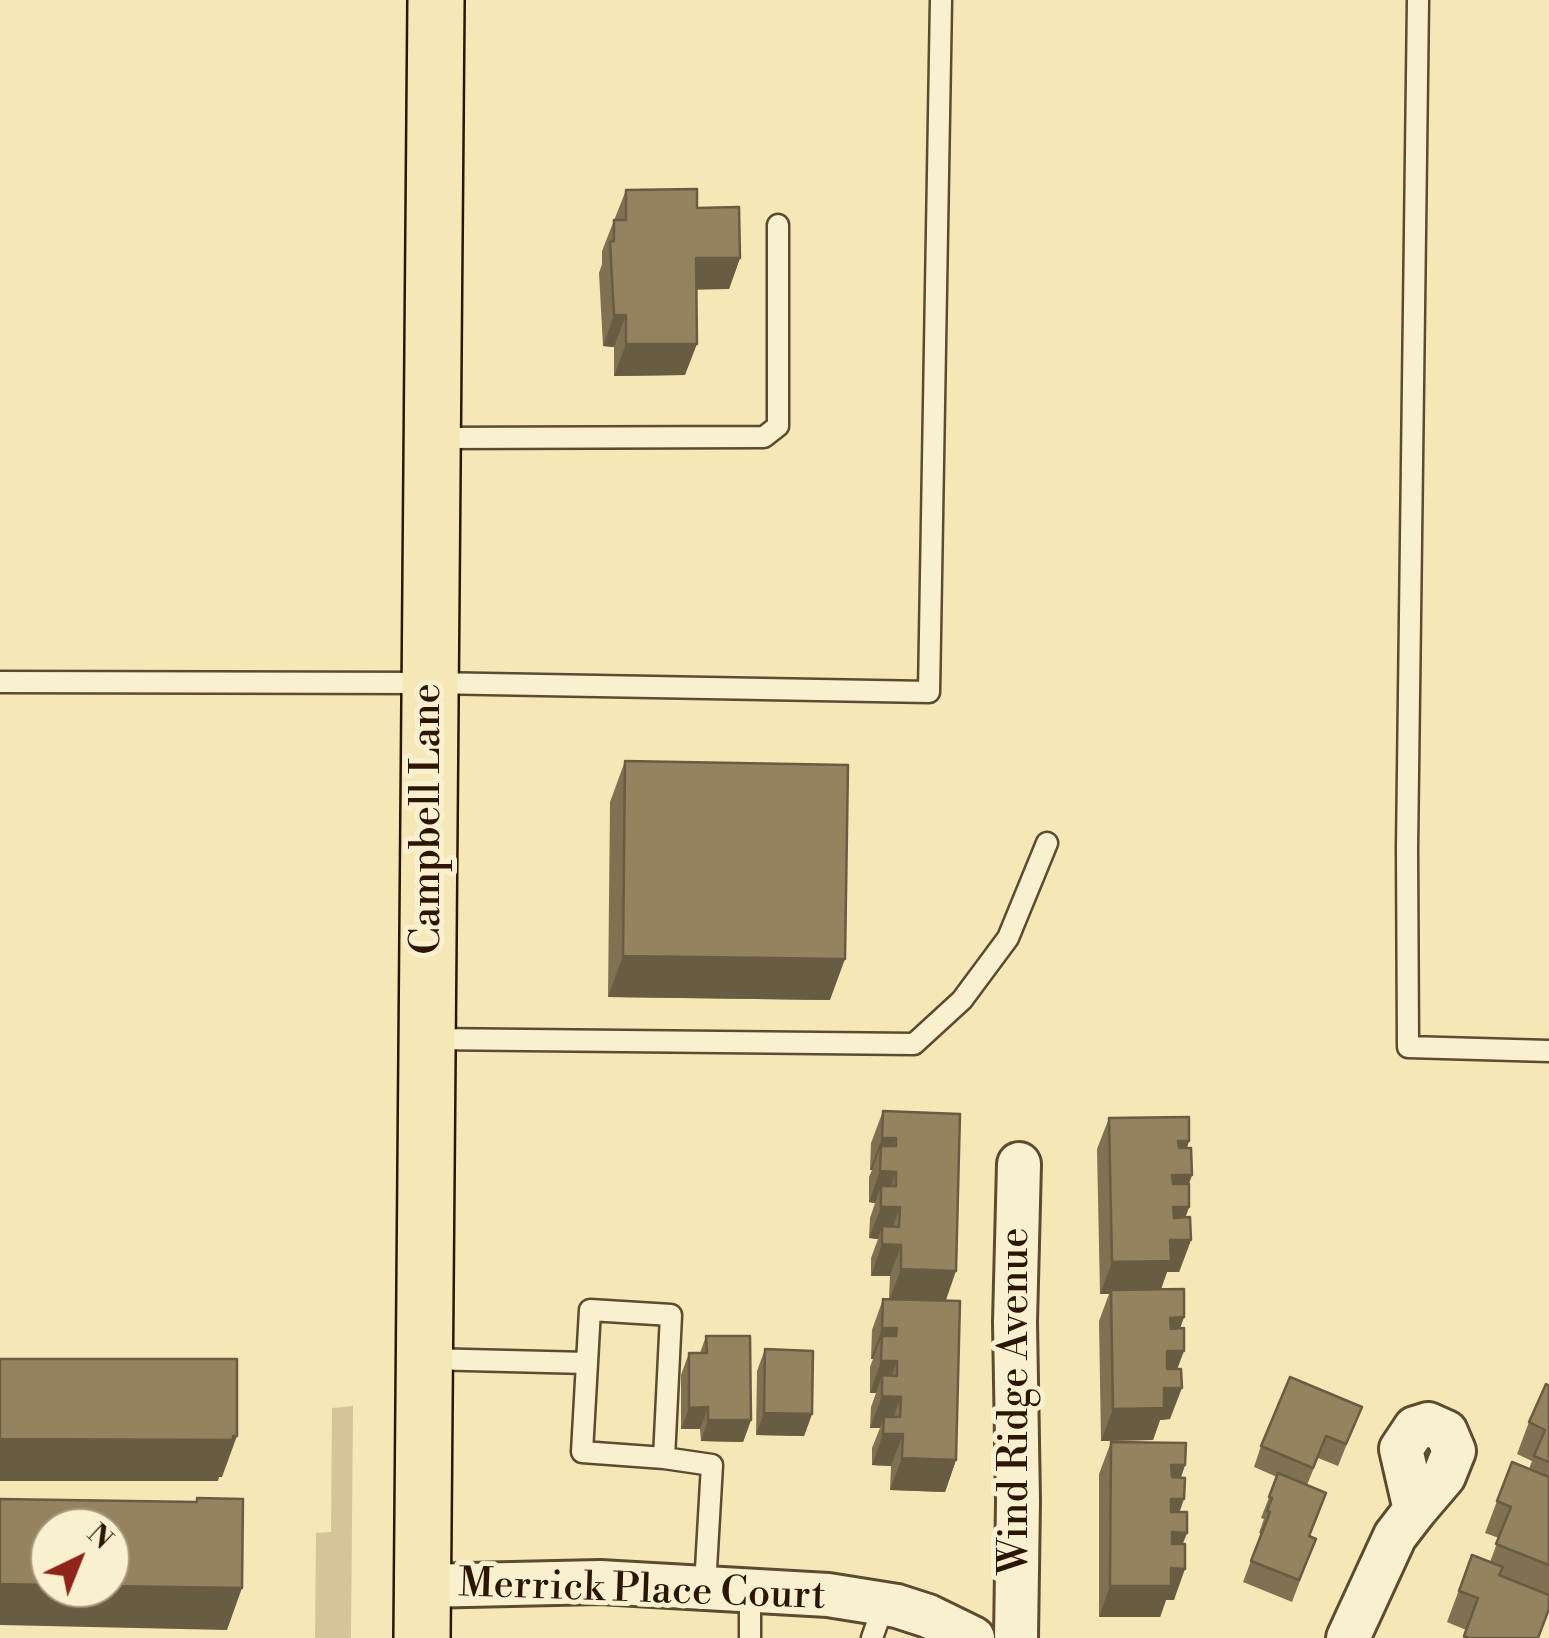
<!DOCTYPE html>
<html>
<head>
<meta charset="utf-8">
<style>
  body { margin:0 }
  #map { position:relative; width:1549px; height:1638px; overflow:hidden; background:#f6e8b6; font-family:"Libre Bodoni",serif }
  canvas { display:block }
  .north { position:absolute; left:30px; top:1508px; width:100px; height:100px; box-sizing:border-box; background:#f9f0d0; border:2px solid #a7997e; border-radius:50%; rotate:43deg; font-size:28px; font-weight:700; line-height:40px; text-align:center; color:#2c1603 }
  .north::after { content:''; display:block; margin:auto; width:35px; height:45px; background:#8f2418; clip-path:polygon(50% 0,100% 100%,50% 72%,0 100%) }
</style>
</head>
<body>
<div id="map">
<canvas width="1549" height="1638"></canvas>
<div class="north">N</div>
</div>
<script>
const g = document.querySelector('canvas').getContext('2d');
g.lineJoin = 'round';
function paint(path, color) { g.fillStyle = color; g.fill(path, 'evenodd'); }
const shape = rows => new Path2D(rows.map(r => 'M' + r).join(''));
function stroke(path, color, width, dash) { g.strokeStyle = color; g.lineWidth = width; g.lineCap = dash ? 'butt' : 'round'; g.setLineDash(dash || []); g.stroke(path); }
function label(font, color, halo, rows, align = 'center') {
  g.font = font + ' "Libre Bodoni",serif'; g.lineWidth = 10; g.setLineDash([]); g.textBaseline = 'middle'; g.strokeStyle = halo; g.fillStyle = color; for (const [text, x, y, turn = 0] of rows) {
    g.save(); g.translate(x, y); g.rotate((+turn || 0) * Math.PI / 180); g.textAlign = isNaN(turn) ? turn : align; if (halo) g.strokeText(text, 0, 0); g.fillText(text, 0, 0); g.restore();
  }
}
paint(shape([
  [353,1406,351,1638,315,1638,316,1533,331,1532,332,1408]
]), '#d4c498');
const lane = shape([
  [1418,0,1407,848,1408,1047,1549,1051],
  [435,438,764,437,778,426,778,225],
  [0,682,431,683,929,692,941,0],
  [429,1039,914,1044,962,1000,1008,938,1047,843],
  [427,1359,587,1363,590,1310,671,1315,664,1458,712,1465,705,1586],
  [587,1363,582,1452,664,1458],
  [750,1589,750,1638],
  [872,1638,884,1604]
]);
const street = shape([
  [1428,1424,1446,1432,1454,1451,1444,1476,1415,1510,1401,1449,1415,1428,1428,1424],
  [423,1586,600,1582,828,1595,897,1606,928,1616,973,1638],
  [1016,1638,1018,1501,1015,1322,1019,1164],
  [1348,1638,1395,1536,1415,1510]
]);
const primary = shape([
  [422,1638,436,0]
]);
stroke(lane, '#5e4a30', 25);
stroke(street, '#5e4a30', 48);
stroke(primary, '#2c1603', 60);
stroke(lane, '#f9f0d0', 20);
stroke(street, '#f9f0d0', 42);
stroke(primary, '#f6e8b6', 55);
paint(shape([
  [626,190,697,208,740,258,729,289,696,289,685,375,614,376,614,347,603,346,599,273,602,264,602,251],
  [625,761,830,1000,608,997,610,802],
  [883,1111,960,1114,946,1300,956,1460,945,1492,890,1490,891,1466,872,1465,872,1448,880,1428,870,1428,871,1407,876,1393,870,1393,870,1367,873,1359,871,1359,872,1330,883,1299,889,1299,890,1276,871,1276,871,1258,878,1239,869,1238,870,1218,875,1203,869,1202,869,1177,872,1170,870,1170,871,1143],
  [1109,1118,1189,1141,1187,1148,1192,1175,1189,1184,1189,1207,1185,1218,1191,1240,1179,1272,1167,1272,1161,1289,1184,1317,1180,1328,1177,1369,1170,1419,1160,1420,1153,1440,1101,1441,1099,1321,1109,1294,1100,1294,1097,1149],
  [706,1336,751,1420,743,1442,701,1441,700,1429,681,1429,681,1375,689,1353,700,1353],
  [765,1349,812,1414,804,1436,756,1435,757,1371],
  [1549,1386,1549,1609,1538,1638,1463,1638,1466,1630,1447,1622,1472,1555,1490,1562,1499,1538,1485,1533,1497,1501,1529,1469,1532,1461,1517,1454,1529,1422],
  [1362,1407,1338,1466,1318,1458,1307,1485,1310,1536,1316,1539,1292,1602,1243,1582,1261,1534,1259,1533,1264,1519,1261,1518,1277,1477,1254,1467,1261,1446],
  [1111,1442,1185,1465,1181,1477,1180,1512,1187,1533,1182,1544,1174,1600,1166,1600,1160,1617,1099,1617,1099,1474]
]), '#807153');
paint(shape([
  [696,258,740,258,729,289,684,290],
  [614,315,626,315,614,347,603,346],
  [626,344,697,344,685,375,614,376],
  [623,956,845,959,830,1000,608,997],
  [882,1138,896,1138,884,1170,881,1146,872,1170,870,1170],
  [1178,1141,1189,1141,1178,1172],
  [880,1171,896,1172,885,1203,881,1186,875,1203,869,1202],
  [1172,1175,1192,1175,1180,1206,1161,1207],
  [881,1207,900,1207,888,1239,882,1226,878,1239,869,1238],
  [1173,1207,1189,1207,1178,1239,1162,1239],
  [1170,1240,1191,1240,1179,1272,1167,1272,1160,1292,1111,1290,1109,1294,1100,1294,1112,1262],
  [882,1244,901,1245,890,1276,871,1276],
  [901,1269,956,1271,945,1303,889,1301],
  [1184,1317,1173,1349,1170,1318],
  [882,1328,897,1328,885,1360,882,1336,873,1359,871,1359],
  [1167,1351,1184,1351,1172,1383,1155,1383],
  [881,1361,897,1361,886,1393,882,1375,876,1393,870,1393],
  [1164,1388,1182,1388,1170,1419,1160,1420,1153,1440,1101,1441,1113,1409],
  [882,1396,901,1397,889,1428,884,1417,880,1428,870,1428],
  [708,1407,700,1429,681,1429,689,1408],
  [764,1413,812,1414,804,1436,756,1435],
  [708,1420,751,1420,743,1442,701,1441],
  [883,1434,903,1434,891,1466,872,1465],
  [237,1436,222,1477,219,1477,218,1481,0,1481,0,1439],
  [902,1458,956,1460,945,1492,890,1490],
  [1171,1465,1185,1465,1174,1497],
  [1171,1499,1184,1499,1173,1531,1160,1531],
  [1172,1532,1187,1533,1175,1564,1160,1564],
  [1171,1568,1185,1569,1174,1600,1166,1600,1160,1617,1099,1617,1110,1586],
  [0,1584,50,1585,50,1588,110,1588,110,1586,242,1588,227,1630,0,1625]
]), '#685c43');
const building = shape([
  [697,189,697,208,739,207,740,258,696,258,697,344,626,344,626,315,614,315,610,242,614,241,614,220,626,220,626,190,697,189],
  [625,761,848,765,845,959,623,956,625,761],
  [883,1111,960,1114,956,1271,901,1269,901,1245,882,1244,882,1226,899,1227,900,1207,881,1207,881,1186,896,1186,896,1172,880,1171,881,1146,896,1146,896,1138,882,1138,883,1111],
  [1189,1117,1189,1141,1178,1141,1179,1148,1191,1148,1192,1175,1172,1175,1173,1184,1189,1184,1189,1207,1173,1207,1174,1218,1190,1217,1191,1240,1170,1240,1171,1261,1112,1262,1109,1118,1189,1117],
  [1184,1289,1184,1317,1170,1318,1171,1329,1184,1328,1184,1351,1167,1351,1167,1369,1181,1369,1182,1388,1164,1388,1164,1408,1113,1409,1111,1290,1184,1289],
  [883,1299,960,1301,956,1460,902,1458,903,1434,883,1434,884,1417,900,1417,901,1397,882,1396,882,1375,897,1376,897,1361,881,1361,882,1336,896,1336,897,1328,882,1328,883,1299],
  [706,1336,750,1336,751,1420,708,1420,708,1407,689,1408,689,1353,707,1353,706,1336],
  [765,1349,813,1351,812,1414,764,1413,765,1349],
  [0,1359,237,1359,237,1436,233,1436,233,1440,0,1439,0,1359],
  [1290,1377,1362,1407,1346,1444,1326,1436,1313,1468,1261,1446,1290,1377],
  [1546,1384,1549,1386,1549,1462,1534,1456,1545,1430,1529,1422,1546,1384],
  [1111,1442,1186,1443,1185,1465,1171,1465,1172,1477,1185,1478,1184,1499,1171,1499,1171,1512,1187,1512,1187,1533,1172,1532,1172,1544,1185,1544,1185,1569,1171,1568,1171,1586,1110,1586,1111,1442],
  [1512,1462,1549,1477,1549,1565,1496,1544,1511,1507,1497,1501,1512,1462],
  [1278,1473,1326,1493,1309,1536,1316,1539,1299,1580,1251,1561,1270,1512,1267,1511,1272,1498,1269,1497,1278,1473],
  [197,1498,243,1499,242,1588,110,1586,110,1528,50,1528,50,1585,0,1584,0,1499,197,1502,197,1498],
  [1472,1555,1503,1567,1499,1575,1549,1595,1549,1609,1538,1638,1469,1638,1464,1636,1478,1598,1459,1591,1472,1555]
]);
paint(building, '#958360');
stroke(building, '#685c43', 2.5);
label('40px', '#2c1603', '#f9f0d0', [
  ["Campbell Lane",429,819,-90],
  ["Wind Ridge Avenue",1017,1401,-90],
  ["Merrick Place Court",642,1592,2]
]);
</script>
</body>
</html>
